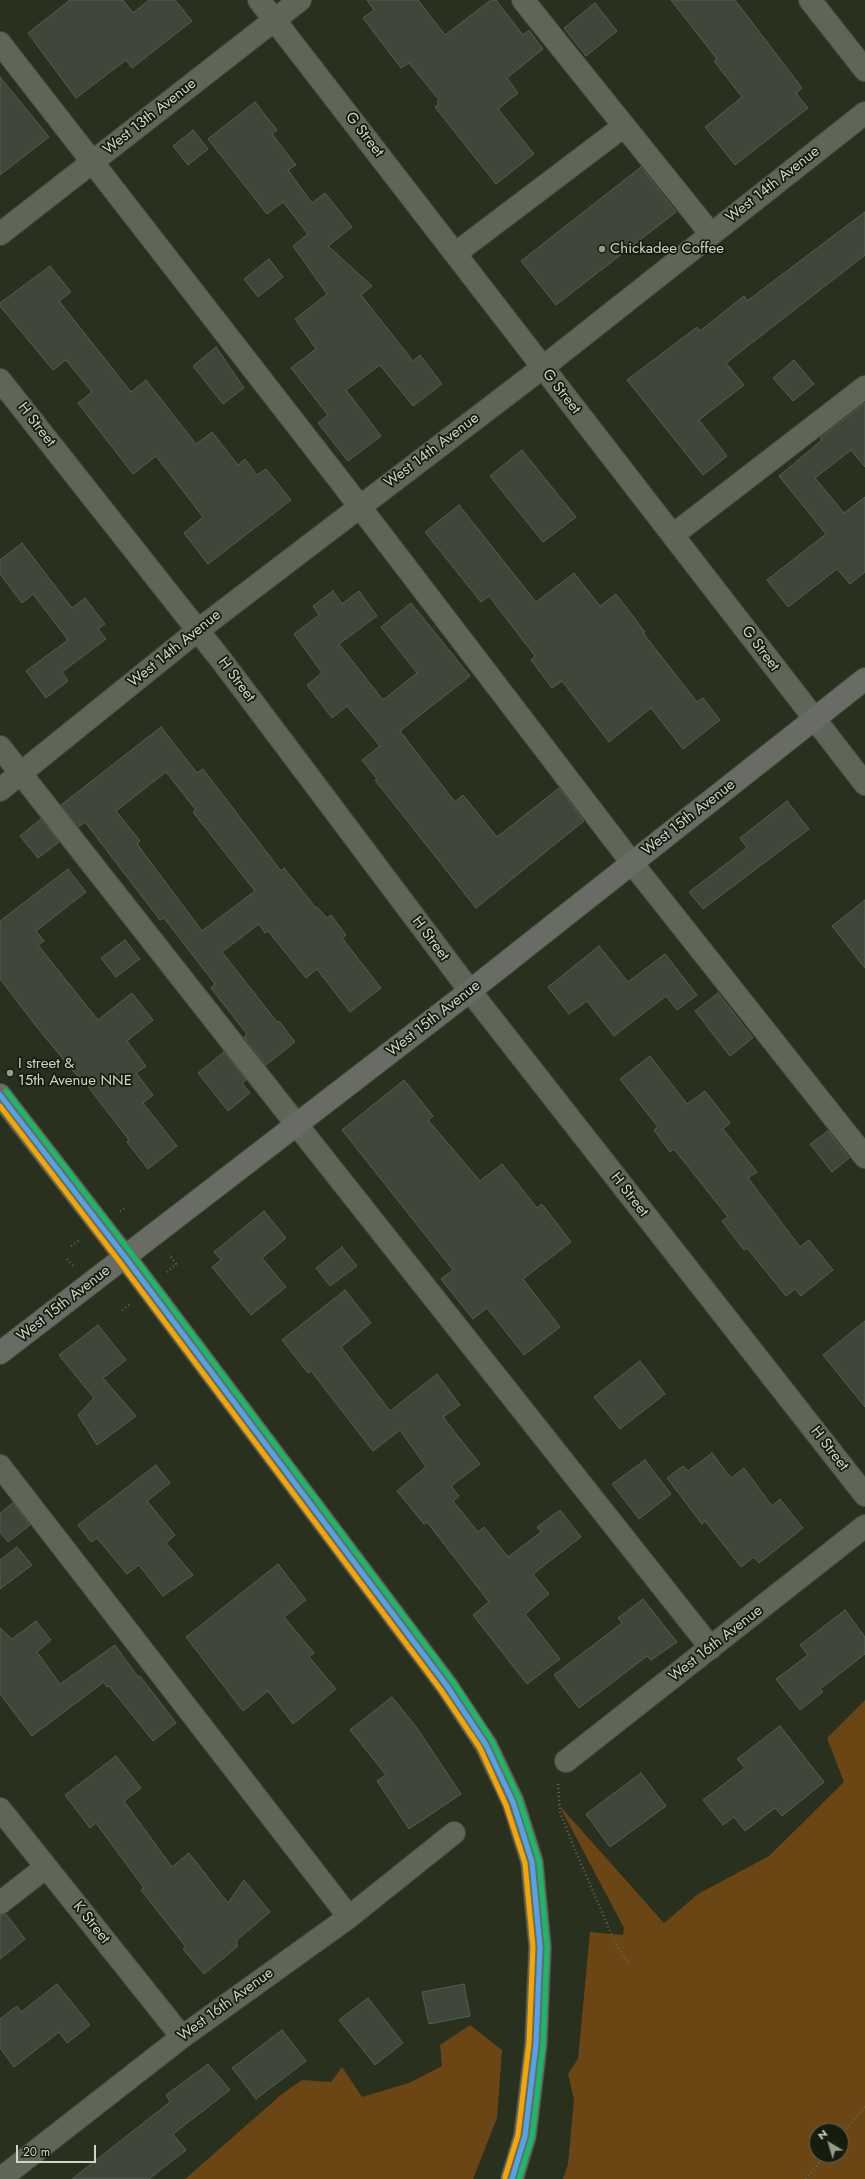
<!DOCTYPE html>
<html>
<head>
<meta charset="utf-8">
<style>
  body { margin:0 }
  #map { position:relative; width:865px; height:2179px; overflow:hidden; background:#29301e; font-family:Jost,sans-serif }
  canvas { display:block }
  .north { position:absolute; left:809px; top:2123px; width:40px; height:40px; box-sizing:border-box; background:#161c0e; border:1px solid #5f6656; border-radius:50%; rotate:322deg; font-size:11px; font-weight:700; line-height:16px; text-align:center; color:#cdd5c3 }
  .north::after { content:''; display:block; margin:auto; width:14px; height:18px; background:#949b89; clip-path:polygon(50% 0,100% 100%,50% 72%,0 100%) }
  .scale { position:absolute; left:16px; top:2145px; width:80px; height:18px; box-sizing:border-box; border:2px solid #cdd5c3; border-top:0; padding-left:5px; font-size:12px; line-height:14px; white-space:nowrap; color:#cdd5c3; -webkit-text-stroke:3px #161c0e; paint-order:stroke }
</style>
</head>
<body>
<div id="map">
<canvas width="865" height="2179"></canvas>
<div class="north">N</div>
<div class="scale">20 m</div>
</div>
<script>
const g = document.querySelector('canvas').getContext('2d');
g.lineJoin = 'round';
function paint(path, color) { g.fillStyle = color; g.fill(path, 'evenodd'); }
const shape = rows => new Path2D(rows.map(r => 'M' + r).join(''));
function stroke(path, color, width, dash) { g.strokeStyle = color; g.lineWidth = width; g.lineCap = dash ? 'butt' : 'round'; g.setLineDash(dash || []); g.stroke(path); }
function label(font, color, halo, rows, align = 'center') {
  g.font = font + ' Jost,sans-serif'; g.lineWidth = 3.5; g.setLineDash([]); g.textBaseline = 'middle'; g.strokeStyle = halo; g.fillStyle = color; for (const [text, x, y, turn = 0] of rows) {
    g.save(); g.translate(x, y); g.rotate((+turn || 0) * Math.PI / 180); g.textAlign = isNaN(turn) ? turn : align; if (halo) g.strokeText(text, 0, 0); g.fillText(text, 0, 0); g.restore();
  }
}
paint(shape([
  [865,1700,865,2179,563,2179,568,2164,574,2099,568,2074,578,2059,590,1932,623,1935,624,1928,559,1805,664,1923,698,1894,769,1856,844,1782,827,1738],
  [817,2131,841,2131,841,2155,817,2155],
  [470,2025,502,2050,497,2118,473,2179,185,2179,282,2094,302,2080,331,2082,342,2067,362,2097,409,2083,442,2066,440,2045]
]), '#6b4513');
const building = shape([
  [70,0,123,0,133,13,149,0,175,0,192,21,132,68,126,60,76,98,28,33,70,0],
  [367,0,418,0,445,35,491,0,496,0,523,35,529,30,543,49,507,78,518,93,498,109,534,154,496,184,435,107,439,104,437,102,439,100,409,63,401,68,363,18,374,10,367,0],
  [671,0,735,0,802,88,796,93,808,108,735,165,705,127,742,97,714,61,717,59,671,0],
  [595,3,617,31,586,56,564,28,595,3],
  [0,77,49,137,0,175,0,77],
  [255,102,277,130,272,134,296,165,288,170,312,203,325,193,352,227,328,246,372,286,361,295,413,361,420,355,442,384,413,406,380,365,346,390,381,436,348,461,318,423,328,415,291,368,316,349,295,319,327,294,293,246,308,234,283,202,267,214,208,139,255,102],
  [193,130,208,149,188,165,173,146,193,130],
  [641,167,676,212,556,305,521,261,641,167],
  [865,212,865,255,726,363,744,385,699,420,727,456,703,475,627,380,697,327,700,331,744,296,747,301,865,212],
  [269,259,283,277,258,297,244,279,269,259],
  [50,266,71,292,59,301,131,392,146,380,196,444,212,432,238,465,245,459,257,475,266,469,291,500,208,564,184,533,203,517,156,456,133,474,78,403,92,392,66,360,53,370,0,306,0,303,50,266],
  [216,347,244,388,223,404,193,366,216,347],
  [794,360,814,384,793,401,773,378,794,360],
  [865,403,865,467,851,450,815,478,844,513,865,497,865,572,850,584,837,569,788,607,767,580,826,534,779,476,822,440,820,438,865,403],
  [522,450,576,517,543,542,490,476,522,450],
  [459,505,536,602,574,573,600,606,616,594,645,632,643,633,697,702,703,698,720,720,683,749,651,708,609,742,562,681,552,688,531,660,535,656,489,596,481,602,425,532,459,505],
  [22,543,72,608,85,598,105,624,98,629,106,639,62,672,68,681,46,698,26,671,68,640,33,594,22,603,0,574,0,560,22,543],
  [333,591,342,604,359,591,377,616,339,644,383,700,417,673,381,627,411,603,470,676,400,731,455,802,463,795,497,837,559,788,584,821,476,908,375,780,377,779,362,760,380,746,347,706,332,718,307,685,322,673,294,634,319,615,313,606,333,591],
  [161,727,197,773,203,769,281,871,284,868,316,908,317,907,327,918,331,915,346,935,342,938,381,988,350,1012,317,969,306,978,268,931,265,933,259,924,222,952,277,1022,279,1021,295,1042,266,1065,244,1037,247,1034,211,988,215,984,164,918,160,920,85,822,78,827,61,805,161,727],
  [166,772,196,810,193,812,255,891,202,931,137,844,140,841,116,811,166,772],
  [787,801,809,829,703,909,689,892,747,848,740,838,787,801],
  [41,819,59,842,38,858,20,836,41,819],
  [68,869,86,892,36,931,44,941,38,945,98,1020,132,993,153,1020,127,1041,146,1066,136,1073,153,1095,143,1103,177,1146,148,1169,127,1142,129,1140,80,1076,78,1077,40,1031,0,979,0,921,68,869],
  [865,900,865,968,832,926,865,900],
  [125,940,140,959,116,977,101,958,125,940],
  [599,946,628,982,665,954,697,995,677,1010,666,996,614,1036,587,1001,569,1014,548,987,599,946],
  [718,993,753,1038,730,1056,695,1011,718,993],
  [224,1052,246,1080,242,1083,250,1093,228,1111,198,1073,224,1052],
  [650,1056,687,1104,705,1091,730,1123,723,1129,757,1172,748,1178,800,1247,809,1240,833,1270,801,1296,795,1289,786,1296,747,1248,744,1250,722,1221,728,1217,674,1149,670,1152,654,1130,658,1127,620,1079,650,1056],
  [404,1080,433,1116,428,1120,480,1181,502,1164,537,1208,542,1204,571,1242,523,1279,560,1327,524,1355,487,1308,473,1319,441,1279,453,1270,342,1130,404,1080],
  [828,1131,849,1158,832,1172,810,1144,828,1131],
  [264,1211,286,1238,262,1258,286,1287,251,1315,212,1267,221,1260,214,1252,264,1211],
  [342,1247,357,1266,330,1286,316,1268,342,1247],
  [345,1290,371,1323,341,1347,390,1411,437,1374,460,1405,443,1417,480,1464,451,1486,459,1496,453,1501,478,1532,484,1527,508,1557,541,1532,537,1527,560,1510,581,1537,533,1574,549,1594,525,1614,560,1659,527,1684,473,1615,489,1602,427,1522,424,1524,397,1491,426,1467,400,1430,373,1451,311,1371,308,1373,282,1340,345,1290],
  [865,1321,865,1407,823,1355,865,1321],
  [98,1325,126,1360,103,1378,136,1416,97,1445,78,1415,94,1398,59,1355,98,1325],
  [640,1361,665,1394,620,1429,594,1397,640,1361],
  [712,1453,731,1478,744,1468,772,1506,780,1499,803,1528,759,1563,754,1557,741,1567,705,1521,702,1524,667,1478,683,1466,688,1471,712,1453],
  [645,1460,671,1494,639,1519,612,1484,645,1460],
  [156,1465,170,1483,147,1501,175,1535,166,1543,193,1575,163,1596,139,1565,127,1574,97,1538,91,1542,78,1525,156,1465],
  [13,1503,30,1525,8,1542,0,1532,0,1513,13,1503],
  [17,1547,32,1565,0,1589,0,1560,17,1547],
  [278,1564,306,1600,284,1617,314,1653,309,1657,336,1689,293,1724,268,1691,243,1711,186,1637,278,1564],
  [643,1599,677,1642,651,1660,647,1656,579,1708,554,1675,622,1623,618,1618,643,1599],
  [845,1610,865,1637,865,1654,820,1689,823,1692,800,1710,776,1679,808,1655,800,1645,845,1610],
  [36,1621,51,1640,37,1652,60,1684,115,1645,138,1677,140,1676,176,1723,153,1741,109,1686,107,1687,104,1682,32,1736,0,1694,0,1628,12,1639,36,1621],
  [392,1697,417,1728,461,1794,409,1829,377,1781,386,1775,350,1730,392,1697],
  [780,1726,824,1782,782,1816,775,1808,745,1831,734,1817,723,1825,703,1800,745,1768,737,1759,780,1726],
  [116,1756,141,1788,124,1801,172,1867,189,1853,228,1903,244,1880,270,1912,237,1940,237,1947,204,1974,183,1949,186,1947,141,1890,144,1888,96,1823,90,1828,65,1795,116,1756],
  [641,1773,666,1806,610,1847,586,1814,641,1773],
  [6,1914,25,1939,0,1959,0,1915,6,1914],
  [57,1984,90,2025,67,2043,59,2032,14,2067,0,2048,0,2019,17,2006,21,2012,57,1984],
  [464,1984,470,2016,429,2024,422,1992,464,1984],
  [368,1998,403,2043,375,2065,339,2020,368,1998],
  [282,2030,306,2061,256,2099,232,2068,282,2030],
  [208,2064,230,2090,173,2134,186,2150,149,2179,72,2179,170,2102,166,2095,208,2064]
]);
paint(building, '#3e473a');
stroke(building, '#565f52', 1);
const minor = shape([
  [259,0,865,784],
  [523,0,711,234],
  [810,0,865,70],
  [0,43,344,486,632,863,865,1157],
  [0,234,300,0],
  [456,253,624,126],
  [0,380,222,661,470,991,865,1495],
  [673,535,865,387],
  [0,747,297,1125,711,1648],
  [0,790,197,631,542,368,865,113],
  [0,1466,349,1917],
  [566,1761,865,1526],
  [0,1809,182,2037],
  [0,1903,46,1867],
  [0,2179,182,2037,349,1917,454,1833]
]);
const major = shape([
  [0,1095,125,1257,447,1686,486,1745,513,1802,532,1862,540,1947,536,2044,525,2136,512,2179],
  [0,1353,470,991,865,679]
]);
stroke(minor, '#464c3d', 24);
stroke(major, '#464c3d', 24);
stroke(shape([
  [120,1211,126,1207],
  [71,1246,80,1240],
  [67,1259,73,1266],
  [167,1272,176,1264,169,1254],
  [122,1310,130,1304],
  [558,1784,560,1812,575,1850,611,1933,623,1956,630,1964],
  [841,2135,865,2107],
  [806,2179,825,2155]
]), '#60665a', 2.5, [1, 3]);
stroke(minor, '#5f6657', 22);
stroke(major, '#696c64', 22);
stroke(shape([
  [0,1095,125,1257,447,1686,486,1745,513,1802,532,1862,540,1947,536,2044,525,2136,512,2179]
]), '#53a3e8', 5);
stroke(shape([
  [0,1106,119,1261,441,1690,480,1748,506,1805,525,1863,533,1947,529,2043,518,2135,505,2177]
]), '#f7a600', 5);
stroke(shape([
  [6,1091,131,1253,453,1682,492,1741,519,1799,539,1861,547,1947,543,2045,532,2137,519,2179]
]), '#1ab867', 5);
for (const [x, y, r, color] of [
  [602,249,4,"#949b89"],
  [10,1073,4,"#949b89"]
]) { const dot = new Path2D(); dot.arc(x, y, r, 0, 2 * Math.PI); g.fillStyle = color; g.fill(dot); stroke(dot, '#161c0e', 1.5); }
label('15px', '#cdd5c3', '#161c0e', [
  ["West 13th Avenue",150,117,-38],
  ["G Street",364,135,52],
  ["West 14th Avenue",773,185,-38],
  ["G Street",561,392,52],
  ["H Street",36,425,52],
  ["West 14th Avenue",432,451,-37],
  ["West 14th Avenue",175,649,-39],
  ["G Street",760,649,53],
  ["H Street",236,680,53],
  ["West 15th Avenue",689,818,-38],
  ["H Street",430,939,53],
  ["West 15th Avenue",434,1019,-38],
  ["H Street",629,1195,52],
  ["West 15th Avenue",64,1304,-38],
  ["H Street",829,1449,52],
  ["West 16th Avenue",716,1644,-38],
  ["K Street",91,1923,51],
  ["West 16th Avenue",226,2005,-36]
]);
label('15px', '#cdd5c3', '#161c0e', [
  ["Chickadee Coffee",610,249],
  ["I street &",18,1064],
  ["15th Avenue NNE",18,1081]
], 'left');
</script>
</body>
</html>
